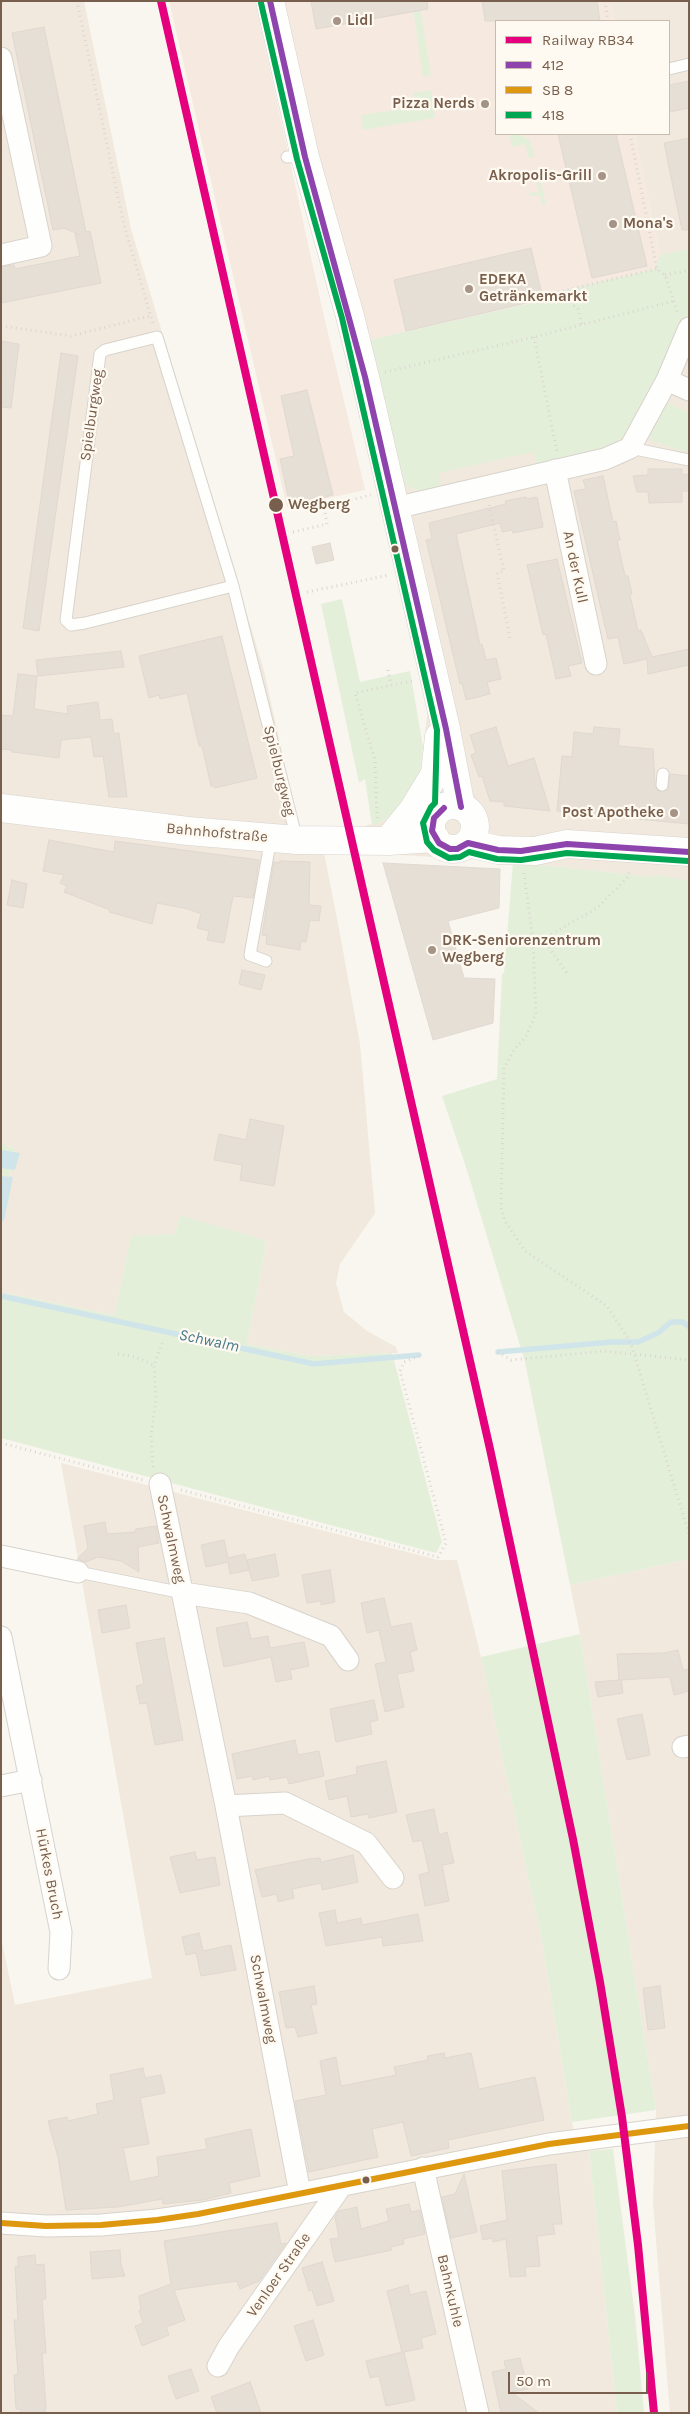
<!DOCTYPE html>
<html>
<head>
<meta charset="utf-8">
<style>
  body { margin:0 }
  #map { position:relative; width:690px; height:2414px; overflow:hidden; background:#f8f6ef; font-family:Karla,sans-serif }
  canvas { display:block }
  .frame { position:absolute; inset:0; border:2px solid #785f4d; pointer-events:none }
  .legend { position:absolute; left:495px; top:20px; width:175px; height:115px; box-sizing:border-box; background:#fffaf1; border:1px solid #c9bcaf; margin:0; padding:6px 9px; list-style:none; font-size:15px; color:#785f4d }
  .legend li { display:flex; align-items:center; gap:10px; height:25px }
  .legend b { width:25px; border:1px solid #c9bcaf }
  .scale { position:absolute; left:508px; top:2372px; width:140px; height:22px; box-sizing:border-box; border:2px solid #785f4d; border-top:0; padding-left:6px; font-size:15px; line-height:18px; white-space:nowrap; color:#785f4d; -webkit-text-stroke:4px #fffaf1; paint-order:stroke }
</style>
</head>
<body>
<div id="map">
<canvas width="690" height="2414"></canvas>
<div class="frame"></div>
<ul class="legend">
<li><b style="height:6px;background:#e5007d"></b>Railway RB34</li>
<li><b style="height:6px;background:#8e44ad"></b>412</li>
<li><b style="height:6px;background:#de980f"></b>SB 8</li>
<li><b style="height:6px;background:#00a651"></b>418</li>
</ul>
<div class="scale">50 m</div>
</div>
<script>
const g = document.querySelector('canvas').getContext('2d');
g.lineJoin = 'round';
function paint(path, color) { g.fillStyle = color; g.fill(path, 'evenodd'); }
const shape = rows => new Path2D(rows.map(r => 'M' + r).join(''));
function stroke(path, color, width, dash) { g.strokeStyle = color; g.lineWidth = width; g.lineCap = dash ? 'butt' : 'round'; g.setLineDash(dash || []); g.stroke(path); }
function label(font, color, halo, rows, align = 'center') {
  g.font = font + ' Karla,sans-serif'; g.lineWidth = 4.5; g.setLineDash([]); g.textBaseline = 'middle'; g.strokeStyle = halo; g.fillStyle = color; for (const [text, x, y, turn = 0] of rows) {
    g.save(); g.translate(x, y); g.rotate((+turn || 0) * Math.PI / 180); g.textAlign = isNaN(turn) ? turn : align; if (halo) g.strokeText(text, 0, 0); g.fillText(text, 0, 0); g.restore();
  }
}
paint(shape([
  [1,1,84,1,131,229,264,671,299,829,319,827,339,929,360,1044,375,1213,340,1264,336,1283,344,1312,367,1331,396,1347,398,1353,311,1356,247,1344,267,1241,180,1216,175,1234,131,1237,114,1315,1,1292,1,1210,15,1149,1,1143],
  [611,1,689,1,689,881,513,862,369,853,364,826,383,821,394,813,420,776,429,700,385,337,545,300,660,255,635,134,669,134,669,21,614,21],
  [61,1463,438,1560,457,1560,481,1657,542,1942,574,2134,582,2133,589,2151,617,2413,1,2413,1,1937,15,2005,152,1978],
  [689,1559,689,2413,670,2413,653,2203,656,2110,580,1634,570,1585]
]), '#f1e9dd');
paint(shape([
  [169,1,255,1,322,308,365,490,287,507],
  [280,1,611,1,614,21,496,21,496,134,635,134,660,255,656,269,545,295,546,300,369,340,293,63]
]), '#f5e9e0');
paint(shape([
  [412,1,419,1,431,75,423,77],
  [431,90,435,118,363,130,361,115,415,107,413,93],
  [509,134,519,134,530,140,535,156,529,158,525,144,512,147],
  [540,179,546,205,542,205,540,195,529,196,528,194,539,191,536,180],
  [689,249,689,313,634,423,623,437,605,449,539,465,536,463,533,452,438,473,441,488,420,491,407,486,399,477,369,340,545,300,545,295,655,269,660,255],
  [663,400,689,413,689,453,652,441,648,432],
  [342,599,360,682,410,671,423,747,420,775,408,796,394,813,383,821,372,826,365,779,359,783,321,604],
  [513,862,654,877,654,874,689,881,689,1559,570,1585,525,1362,466,1167,442,1096,497,1079,502,974,504,973],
  [1,1143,15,1149,1,1210],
  [180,1215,267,1241,247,1344,311,1356,392,1353,442,1542,436,1553,1,1438,1,1292,114,1315,131,1236,175,1234],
  [580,1634,656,2110,572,2122,542,1942,481,1657],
  [613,2149,635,2316,644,2413,617,2413,589,2151]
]), '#e4efda');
paint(shape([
  [1,1150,20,1153,15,1170,1,1168],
  [1,1176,13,1177,4,1221,1,1221]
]), '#d0e5e9');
stroke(shape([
  [1,1296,314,1364,419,1355],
  [498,1352,612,1342,638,1342,658,1333,671,1322,683,1322,689,1327]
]), '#d0e5e9', 5.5);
const building = shape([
  [311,1,427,1,428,9,316,29,311,1],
  [482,1,597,1,600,21,485,21,482,1],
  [44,27,86,232,90,231,101,283,1,303,1,267,14,265,15,269,80,256,75,234,78,234,64,228,53,230,12,33,44,27],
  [689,81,689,108,669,112,669,85,689,81],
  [558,134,616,134,647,266,592,278,558,134],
  [689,138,689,230,682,230,664,143,689,138],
  [531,248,543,299,406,331,394,280,531,248],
  [1,341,19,344,11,408,1,407,1,341],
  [61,353,78,356,39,631,23,628,61,353],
  [307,390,333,495,290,505,280,459,294,456,281,396,307,390],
  [648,469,682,469,682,475,689,474,689,491,682,491,682,502,649,503,648,492,637,492,633,476,648,475,648,469],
  [603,476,613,522,616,521,620,540,617,540,625,576,628,576,632,594,630,595,638,631,641,630,652,657,689,649,689,665,648,674,647,659,624,664,618,637,608,639,574,491,586,489,583,480,603,476],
  [526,497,527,499,537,497,543,527,513,533,512,530,502,532,500,523,456,534,480,645,482,644,486,660,496,658,501,679,487,682,490,694,466,700,462,683,460,684,426,540,432,539,429,523,506,504,505,501,526,497],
  [330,543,334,560,316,564,312,547,330,543],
  [557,559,582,663,568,666,571,676,556,679,546,634,543,635,527,565,557,559],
  [222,636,257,778,215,788,214,786,211,786,202,746,199,746,187,693,160,699,159,695,149,698,139,656,222,636],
  [121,651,124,667,38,676,36,660,121,651],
  [18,674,37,676,34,709,68,714,67,706,98,702,100,720,112,719,114,734,119,733,127,797,109,797,103,756,94,757,91,737,61,740,59,758,12,752,12,750,1,749,1,715,13,716,18,674],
  [496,727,508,766,534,758,550,811,504,806,504,802,490,801,482,776,479,777,471,755,476,753,470,735,496,727],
  [594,727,620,729,618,746,653,749,655,785,658,791,668,790,670,774,689,776,689,824,557,811,562,756,572,757,574,732,593,734,594,727],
  [49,840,114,852,115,841,259,860,253,898,233,896,224,943,207,940,209,931,197,928,201,914,188,909,157,903,152,924,109,912,110,910,64,892,67,886,60,883,64,875,43,871,49,840],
  [280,861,310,862,309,905,321,906,319,921,310,920,306,942,301,941,300,950,266,944,267,936,262,935,274,862,280,863,280,861],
  [383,863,500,869,499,908,448,921,464,978,495,979,493,1023,433,1040,383,863],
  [12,880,27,884,23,908,7,905,12,880],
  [242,970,265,975,261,990,239,984,242,970],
  [250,1119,284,1126,274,1186,240,1180,242,1165,214,1160,219,1134,246,1140,250,1119],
  [105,1522,107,1534,135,1532,136,1529,156,1526,159,1543,138,1547,139,1572,121,1561,98,1557,86,1562,77,1559,88,1548,84,1526,105,1522],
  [224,1540,228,1558,245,1554,249,1570,230,1574,228,1562,206,1567,201,1545,224,1540],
  [275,1554,279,1576,252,1581,247,1560,275,1554],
  [330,1570,335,1602,321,1605,321,1601,307,1603,302,1575,330,1570],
  [384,1598,391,1627,411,1623,417,1650,410,1652,414,1671,397,1674,404,1707,385,1712,375,1664,386,1662,379,1630,367,1633,361,1603,384,1598],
  [126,1605,130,1628,102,1633,98,1610,126,1605],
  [247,1622,251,1639,268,1636,270,1648,304,1642,309,1666,290,1670,292,1679,276,1682,271,1657,224,1667,216,1628,247,1622],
  [164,1638,183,1740,155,1745,147,1703,140,1704,136,1686,144,1684,136,1643,164,1638],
  [678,1650,683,1670,689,1669,689,1691,674,1695,670,1677,621,1680,623,1693,598,1697,595,1682,619,1680,617,1654,664,1653,678,1650],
  [374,1700,378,1720,370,1722,372,1734,336,1742,330,1709,374,1700],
  [642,1714,650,1755,627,1760,617,1719,642,1714],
  [295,1740,298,1755,319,1751,324,1776,289,1784,287,1777,270,1780,269,1776,253,1780,252,1776,237,1779,232,1754,295,1740],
  [386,1761,397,1812,369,1818,368,1814,351,1817,347,1796,329,1800,325,1781,357,1774,356,1767,386,1761],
  [434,1809,439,1835,447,1832,454,1863,442,1865,449,1901,425,1906,419,1875,429,1872,422,1840,413,1842,406,1815,434,1809],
  [195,1852,197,1860,215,1857,220,1885,180,1893,170,1857,195,1852],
  [353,1855,358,1882,322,1890,321,1883,292,1889,294,1898,278,1902,277,1894,262,1897,255,1870,308,1859,320,1858,321,1862,353,1855],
  [335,1910,337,1923,361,1918,362,1925,418,1914,423,1941,383,1946,382,1937,326,1946,319,1913,335,1910],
  [199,1933,203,1951,231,1945,236,1970,201,1976,196,1953,186,1955,182,1937,199,1933],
  [314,1986,317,2004,311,2005,317,2033,298,2037,295,2027,286,2028,279,1992,314,1986],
  [660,1986,665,2028,648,2030,643,1988,660,1986],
  [444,2053,445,2058,471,2053,479,2089,535,2077,544,2120,448,2140,449,2148,411,2156,403,2122,372,2129,378,2157,309,2172,295,2101,326,2095,320,2061,336,2057,341,2086,396,2075,394,2067,428,2060,427,2056,444,2053],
  [143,2068,145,2078,161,2075,165,2093,140,2098,149,2144,123,2148,130,2182,159,2176,157,2157,207,2149,205,2139,251,2129,260,2176,229,2183,231,2193,203,2200,163,2204,162,2199,118,2207,66,2210,58,2157,48,2121,67,2117,68,2121,98,2114,96,2104,114,2100,110,2075,143,2068],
  [556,2164,562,2224,553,2224,555,2234,537,2236,540,2266,525,2267,526,2276,510,2277,506,2239,493,2242,492,2238,483,2240,480,2226,507,2220,502,2171,556,2164],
  [464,2174,477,2232,451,2238,442,2197,455,2194,464,2174],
  [409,2204,411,2212,420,2210,425,2234,403,2239,404,2244,391,2247,392,2250,335,2262,330,2239,339,2238,335,2217,339,2211,357,2207,361,2229,389,2221,386,2209,409,2204],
  [277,2223,281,2244,286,2243,259,2281,240,2289,237,2281,174,2290,185,2320,166,2327,169,2335,142,2346,135,2326,143,2323,139,2311,141,2310,139,2296,171,2284,164,2241,277,2223],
  [120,2250,121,2265,125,2276,92,2279,90,2252,120,2250],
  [35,2255,36,2265,44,2264,46,2299,42,2299,46,2353,42,2353,46,2407,45,2413,21,2413,20,2409,16,2409,14,2375,18,2374,14,2320,18,2320,15,2267,18,2266,18,2257,35,2255],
  [322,2262,334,2301,317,2306,312,2290,309,2291,302,2268,322,2262],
  [408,2285,410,2295,426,2291,436,2334,421,2338,423,2348,404,2352,415,2400,386,2406,379,2376,370,2378,366,2361,402,2352,387,2291,408,2285],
  [313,2320,324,2355,306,2361,294,2326,313,2320],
  [520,2358,528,2389,511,2392,539,2413,501,2413,492,2372,506,2369,504,2361,520,2358],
  [191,2369,199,2391,176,2399,168,2376,191,2369],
  [250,2382,261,2413,217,2413,211,2397,250,2382]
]);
paint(building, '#e5dfd6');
stroke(building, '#e1d9d1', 1);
const lane = shape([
  [669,69,689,64],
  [287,157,307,156],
  [630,448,689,460],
  [233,586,85,623,71,625,66,620,100,354,105,350,157,337,233,586,297,840],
  [662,785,663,774],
  [266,961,250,955,271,838],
  [78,1572,183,1593]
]);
const street = shape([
  [1,58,41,246,1,255],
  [667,380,689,390],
  [555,470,596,664],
  [395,508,605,459,630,448,667,380,689,328],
  [160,1484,226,1806,300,2193],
  [1,1556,78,1572],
  [183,1593,249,1603,331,1636,348,1660],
  [1,1637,61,1932,59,1969],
  [683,1747,689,1746],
  [1,1786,31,1780],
  [226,1806,285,1803,366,1843,393,1878],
  [423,2168,478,2413],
  [1,2223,46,2226,101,2225,157,2220,198,2214,549,2144,689,2126],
  [218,2366,229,2346,342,2185]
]);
const secondary = shape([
  [270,1,305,157,350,316,365,377,446,729,461,807],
  '431 827a22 22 0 1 1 44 0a22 22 0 1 1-44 0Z',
  [1,808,188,831,297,840,388,841,435,838],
  [388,841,413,810,435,774,439,737],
  [468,843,498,850,535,851,567,844,689,852]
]);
stroke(lane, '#d8d3cc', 13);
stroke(street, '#d8d3cc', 23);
stroke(secondary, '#d8d3cd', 29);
stroke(shape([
  [77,1,123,221,153,324],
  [605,1,608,21],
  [1,3,2,1],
  [630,134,657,269,665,275,678,314],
  [665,275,689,270],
  [558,292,657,269],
  [558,293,578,309,582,325],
  [1,326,71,336,150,316],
  [534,337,557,452],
  [385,372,534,337,674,301],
  [489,505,504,571,497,573,510,638],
  [293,532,327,524,324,507,371,495],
  [307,592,389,575],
  [388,670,391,685],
  [377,818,375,760,355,693,412,681],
  [524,873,533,942,536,1014,526,1036,514,1050,504,1068,501,1208,505,1221,525,1251,607,1306,624,1332,632,1347,689,1534],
  [543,939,569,976],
  [533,942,543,939,597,908,628,877,630,870],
  [498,1352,511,1360,605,1351,689,1360],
  [118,1354,135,1357,154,1365],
  [1,1443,143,1480],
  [153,1467,151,1436,156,1399,154,1365,163,1341],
  [181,1490,438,1557,446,1543,400,1371,404,1362,419,1356]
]), '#dad6d0', 3, [1, 4]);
stroke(lane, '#fefefd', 11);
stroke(street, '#fefefd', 21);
stroke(secondary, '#fefefd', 28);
stroke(shape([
  [270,1,305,157,365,377,446,729,461,807],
  [444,808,434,818,432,831,439,843,450,849,457,849,468,843,498,850,521,851,567,844,689,852]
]), '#8e44ad', 6);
stroke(shape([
  [1,2223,46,2226,101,2225,157,2220,198,2214,549,2144,689,2126]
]), '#de980f', 6);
stroke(shape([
  [261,3,297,159,342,318,437,730,435,803,431,807,423,823,427,842,434,850,449,858,460,857,469,852,497,859,521,860,567,853,688,861]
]), '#00a651', 6);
stroke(shape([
  [161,1,490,1449,573,1839,600,1982,622,2117,638,2245,654,2413]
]), '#e5007d', 8);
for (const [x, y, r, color] of [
  [337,21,5,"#a59486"],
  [485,104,5,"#a59486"],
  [602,176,5,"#a59486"],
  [613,224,5,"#a59486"],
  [469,289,5,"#a59486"],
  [276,505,8,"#785f4d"],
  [395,549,4.5,"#785f4d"],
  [674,813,5,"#a59486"],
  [432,950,5,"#a59486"],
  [366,2180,4.5,"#785f4d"]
]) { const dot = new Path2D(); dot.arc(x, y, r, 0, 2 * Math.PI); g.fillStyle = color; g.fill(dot); stroke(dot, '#fffaf1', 2); }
label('bold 15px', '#785f4d', '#fffaf1', [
  ["Lidl",347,21],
  ["Pizza Nerds",475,104,"right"],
  ["Akropolis-Grill",592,176,"right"],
  ["Mona's",623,224],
  ["EDEKA",479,280],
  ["Getränkemarkt",479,297],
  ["Post Apotheke",664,813,"right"],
  ["DRK-Seniorenzentrum",442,941],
  ["Wegberg",442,958]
], 'left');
label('15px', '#785f4d', '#fffaf1', [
  ["Spielburgweg",92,415,-82],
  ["An der Kull",575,567,78],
  ["Spielburgweg",279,771,76],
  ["Bahnhofstraße",217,833,5],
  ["Schwalmweg",171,1539,78],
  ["Hürkes Bruch",49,1874,79],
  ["Schwalmweg",263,1999,79],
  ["Venloer Straße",279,2275,-55],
  ["Bahnkuhle",450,2291,77]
]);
label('bold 15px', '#785f4d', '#fffaf1', [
  ["Wegberg",288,505]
], 'left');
label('italic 16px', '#477a8a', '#fffaf1', [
  ["Schwalm",209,1341,12]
]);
</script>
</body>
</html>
